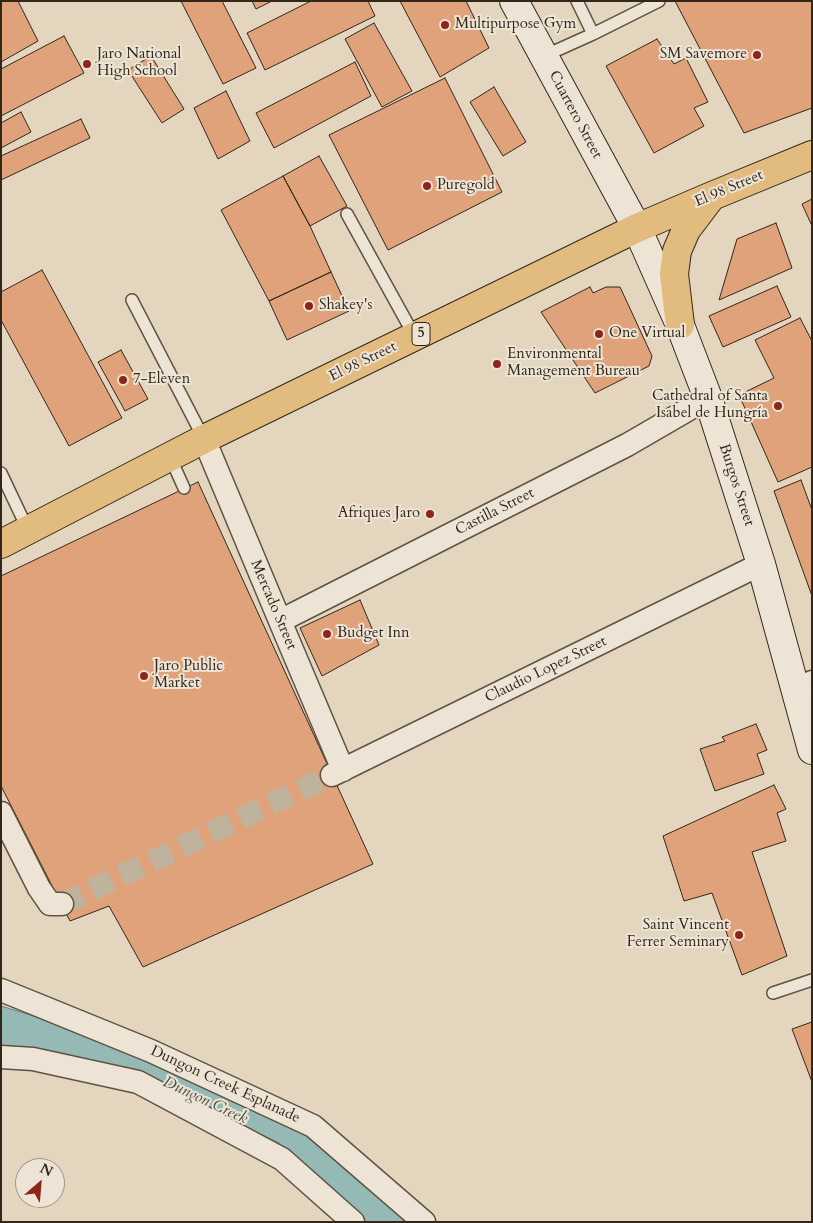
<!DOCTYPE html>
<html>
<head>
<meta charset="utf-8">
<style>
  body { margin:0 }
  #map { position:relative; width:813px; height:1223px; overflow:hidden; background:#e4d6be; font-family:Cardo,serif }
  canvas { display:block }
  .frame { position:absolute; inset:0; border:2px solid #32271a; pointer-events:none }
  .north { position:absolute; left:15px; top:1158px; width:50px; height:50px; box-sizing:border-box; background:#ede4d5; border:1px solid #a2988a; border-radius:50%; rotate:27deg; font-size:14px; font-weight:700; line-height:20px; text-align:center; color:#32271a }
  .north::after { content:''; display:block; margin:auto; width:18px; height:22px; background:#8f2418; clip-path:polygon(50% 0,100% 100%,50% 72%,0 100%) }
</style>
</head>
<body>
<div id="map">
<canvas width="813" height="1223"></canvas>
<div class="frame"></div>
<div class="north">N</div>
</div>
<script>
const g = document.querySelector('canvas').getContext('2d');
g.lineJoin = 'round';
function paint(path, color) { g.fillStyle = color; g.fill(path, 'evenodd'); }
const shape = rows => new Path2D(rows.map(r => 'M' + r).join(''));
function stroke(path, color, width, dash) { g.strokeStyle = color; g.lineWidth = width; g.lineCap = dash ? 'butt' : 'round'; g.setLineDash(dash || []); g.stroke(path); }
function label(font, color, halo, rows, align = 'center') {
  g.font = font + ' Cardo,serif'; g.lineWidth = 4; g.setLineDash([]); g.textBaseline = 'middle'; g.strokeStyle = halo; g.fillStyle = color; for (const [text, x, y, turn = 0] of rows) {
    g.save(); g.translate(x, y); g.rotate((+turn || 0) * Math.PI / 180); g.textAlign = isNaN(turn) ? turn : align; if (halo) g.strokeText(text, 0, 0); g.fillText(text, 0, 0); g.restore();
  }
}
const water = shape([
  [1,1006,66,1026,311,1134,413,1222,364,1222,279,1143,131,1071,1,1045,1,1006]
]);
paint(water, '#95b9b4');
stroke(water, '#6d7f76', 1);
const building = shape([
  [1,1,18,1,38,41,1,62,1,1],
  [181,1,222,1,256,68,223,84,181,1],
  [252,1,272,1,256,9,252,1],
  [311,1,368,1,375,16,265,70,247,33,311,1],
  [400,1,466,1,489,48,440,77,400,1],
  [675,1,812,1,812,108,744,133,675,1],
  [374,23,412,91,382,107,345,39,374,23],
  [64,36,84,73,1,116,1,69,64,36],
  [657,39,674,64,686,58,708,102,694,108,704,126,654,153,606,66,657,39],
  [151,56,184,109,162,123,128,70,151,56],
  [355,62,371,96,274,148,256,113,355,62],
  [445,78,502,192,388,250,329,135,445,78],
  [494,87,526,142,503,156,470,102,494,87],
  [226,91,250,141,218,159,194,108,226,91],
  [21,112,31,132,1,148,1,123,21,112],
  [81,119,90,138,1,180,1,156,81,119],
  [319,156,347,206,310,226,283,176,319,156],
  [283,176,310,226,331,272,269,301,221,210,283,176],
  [812,199,812,226,802,204,812,199],
  [776,223,792,268,719,300,737,239,776,223],
  [42,270,122,418,69,446,1,320,1,292,42,270],
  [331,272,349,311,287,340,269,301,331,272],
  [777,286,791,317,723,347,709,316,777,286],
  [590,287,593,293,606,287,620,287,652,356,649,366,595,393,541,312,590,287],
  [800,318,812,341,812,467,778,482,739,395,774,378,755,340,800,318],
  [121,350,148,399,125,411,98,362,121,350],
  [801,480,812,510,812,596,774,491,801,480],
  [198,482,373,864,143,967,109,906,70,921,1,786,1,576,198,482],
  [360,600,379,645,322,676,300,628,360,600],
  [756,724,767,750,757,754,764,774,715,791,700,749,725,741,722,737,756,724],
  [774,785,786,809,777,813,786,841,752,852,787,956,742,975,712,893,684,901,663,836,774,785],
  [812,1022,812,1082,792,1029,812,1022]
]);
paint(building, '#dfa27a');
stroke(building, '#32271a', 1);
stroke(shape([
  [62,904,332,775]
]), '#c0b39d', 22, [22, 11]);
const lane = shape([
  [577,1,593,34],
  [544,56,593,34,659,1],
  [347,214,415,337],
  [132,300,204,439],
  [170,457,184,488],
  [1,473,28,530],
  [773,993,812,980]
]);
const street = shape([
  [204,439,280,621,343,770],
  [280,621,627,445,708,398],
  [796,689,812,682],
  [332,775,761,564],
  [1,813,39,888,50,904,62,904],
  [1,990,151,1051,313,1126,424,1222],
  [1,1057,33,1059,138,1082,282,1159,353,1222]
]);
const secondary = shape([
  [514,1,637,228,680,325,708,398,761,564,812,750]
]);
const primary = shape([
  [680,325,674,274,677,251,686,230,711,197],
  [1,544,204,439,637,228,712,196,812,155]
]);
stroke(lane, '#5e5343', 14);
stroke(street, '#5e5343', 25);
stroke(secondary, '#32271a', 30);
stroke(primary, '#32271a', 30);
stroke(lane, '#ede4d5', 11);
stroke(street, '#ede4d5', 22);
stroke(secondary, '#ede4d5', 28);
stroke(primary, '#e2bb7f', 28);
for (const [x, y, r, color] of [
  [445,25,5,"#8f2418"],
  [757,55,5,"#8f2418"],
  [87,64,5,"#8f2418"],
  [427,186,5,"#8f2418"],
  [309,306,5,"#8f2418"],
  [599,334,5,"#8f2418"],
  [497,364,5,"#8f2418"],
  [123,380,5,"#8f2418"],
  [778,406,5,"#8f2418"],
  [430,514,5,"#8f2418"],
  [327,634,5,"#8f2418"],
  [144,676,5,"#8f2418"],
  [739,935,5,"#8f2418"]
]) { const dot = new Path2D(); dot.arc(x, y, r, 0, 2 * Math.PI); g.fillStyle = color; g.fill(dot); stroke(dot, '#ede4d5', 2); }
for (const [x, y, w] of [
  [421,334,18]
]) { const box = new Path2D(); box.roundRect(x - w / 2, y - 11.5, w, 23, 4); g.fillStyle = '#ede4d5'; g.fill(box); stroke(box, '#32271a', 1); }
label('bold 14px', '#32271a', null, [
  ["5",421,334]
]);
label('15px', '#32271a', '#ede4d5', [
  ["Multipurpose Gym",455,25],
  ["Jaro National",97,55],
  ["High School",97,72],
  ["SM Savemore",747,55,"right"],
  ["Puregold",437,186],
  ["Shakey's",319,306],
  ["One Virtual",609,334],
  ["Environmental",507,355],
  ["Management Bureau",507,372],
  ["7-Eleven",133,380],
  ["Cathedral of Santa",768,397,"right"],
  ["Isabel de Hungría",768,414,"right"],
  ["Afriques Jaro",420,514,"right"],
  ["Budget Inn",337,634],
  ["Jaro Public",154,667],
  ["Market",154,684],
  ["Saint Vincent",729,926,"right"],
  ["Ferrer Seminary",729,943,"right"]
], 'left');
label('15px', '#32271a', '#ede4d5', [
  ["Cuartero Street",575,115,62],
  ["El 98 Street",729,189,-23],
  ["El 98 Street",363,362,-26],
  ["Burgos Street",736,485,72],
  ["Castilla Street",495,512,-27],
  ["Mercado Street",273,605,67],
  ["Claudio Lopez Street",546,670,-26],
  ["Dungon Creek Esplanade",225,1085,25]
]);
label('italic 16px', '#4b4c40', '#ede4d5', [
  ["Dungon Creek",205,1101,25]
]);
</script>
</body>
</html>
